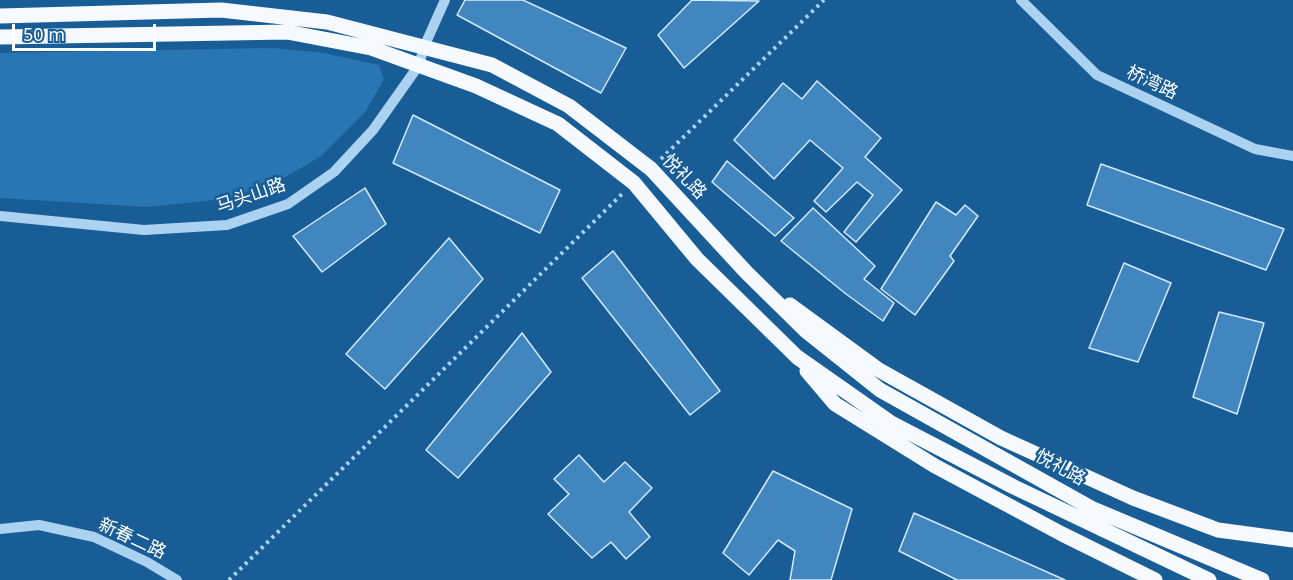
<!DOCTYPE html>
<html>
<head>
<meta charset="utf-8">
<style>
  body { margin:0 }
  #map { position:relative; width:1293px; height:580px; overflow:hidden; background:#195d97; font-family:"Noto Sans",sans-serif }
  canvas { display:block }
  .scale { position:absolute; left:12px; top:24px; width:144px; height:27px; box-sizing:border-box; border:3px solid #fff; border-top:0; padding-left:8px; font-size:18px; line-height:21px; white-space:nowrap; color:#fff; -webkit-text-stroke:4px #195d97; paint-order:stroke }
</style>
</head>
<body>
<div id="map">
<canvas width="1293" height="580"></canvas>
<div class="scale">50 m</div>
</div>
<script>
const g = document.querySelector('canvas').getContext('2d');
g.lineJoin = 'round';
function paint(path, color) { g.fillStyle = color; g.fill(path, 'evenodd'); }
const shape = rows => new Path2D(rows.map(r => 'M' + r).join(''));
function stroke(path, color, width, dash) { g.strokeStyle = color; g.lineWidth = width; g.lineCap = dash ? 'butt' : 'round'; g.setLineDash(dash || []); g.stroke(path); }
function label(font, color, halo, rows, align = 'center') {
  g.font = font + ' "Noto Sans","Noto Sans SC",sans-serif'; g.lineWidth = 5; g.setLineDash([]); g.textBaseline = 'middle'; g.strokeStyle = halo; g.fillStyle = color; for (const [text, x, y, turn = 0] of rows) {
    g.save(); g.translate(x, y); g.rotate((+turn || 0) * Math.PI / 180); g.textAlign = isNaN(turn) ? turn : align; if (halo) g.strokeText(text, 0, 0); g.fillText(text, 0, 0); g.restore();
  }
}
paint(shape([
  [272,48,324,53,379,65,384,79,366,111,321,156,277,182,224,199,148,207,0,198,0,53]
]), '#2876b4');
const building = shape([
  [465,0,523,0,626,48,601,93,457,15,465,0],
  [692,0,759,1,684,68,658,35,692,0],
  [817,81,881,138,865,157,902,190,856,242,844,232,873,195,857,182,826,212,814,201,843,168,810,140,774,179,734,140,783,83,802,99,817,81],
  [413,115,560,190,540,233,393,163,413,115],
  [727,161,794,218,775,236,712,182,727,161],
  [1101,164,1284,229,1266,270,1087,205,1101,164],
  [365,188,386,224,322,272,293,236,365,188],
  [936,202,956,215,965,205,978,216,950,256,954,261,915,315,881,289,936,202],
  [813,208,875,266,864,279,894,303,883,321,846,294,781,241,813,208],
  [449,238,483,279,385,389,346,354,449,238],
  [613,251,720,391,690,415,582,278,613,251],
  [1124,263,1171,283,1138,362,1089,348,1124,263],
  [1219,312,1264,323,1237,414,1193,397,1219,312],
  [522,333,551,372,458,478,426,450,522,333],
  [579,455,604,482,625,462,652,488,629,512,650,537,626,559,611,542,592,558,548,514,569,494,554,479,579,455],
  [773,471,852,509,831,580,790,580,795,551,778,540,749,575,723,553,773,471],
  [914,513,1065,580,957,580,899,551,914,513]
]);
paint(building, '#4186bf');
stroke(building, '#d3eafc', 1.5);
stroke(shape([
  [661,159,824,0],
  [229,580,622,194]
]), '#acd2f1', 4, [3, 4.5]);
stroke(shape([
  [1021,0,1097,75,1255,149,1293,156],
  [0,216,144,230,227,225,288,204,334,172,373,130,419,65,424,47,445,0],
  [0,529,39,525,94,537,147,562,177,580]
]), '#acd2f1', 10);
stroke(shape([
  [0,16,221,10,327,22,492,65,569,106,651,169,746,272,806,331,880,390,1093,509,1262,580],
  [0,37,287,32,371,48,476,86,558,124,634,183,697,259,797,357,891,423,1014,487,1209,580],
  [790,305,879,370,1001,438,1133,498,1218,530,1293,540],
  [807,371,835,404,935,466,1062,534,1155,580]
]), '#f6faff', 15);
label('18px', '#fff', '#195d97', [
  ["桥湾路",1152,83,25],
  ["悦礼路",684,177,46],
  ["马头山路",251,196,-19],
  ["悦礼路",1060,468,29],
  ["新春二路",132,539,25]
]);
</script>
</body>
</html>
